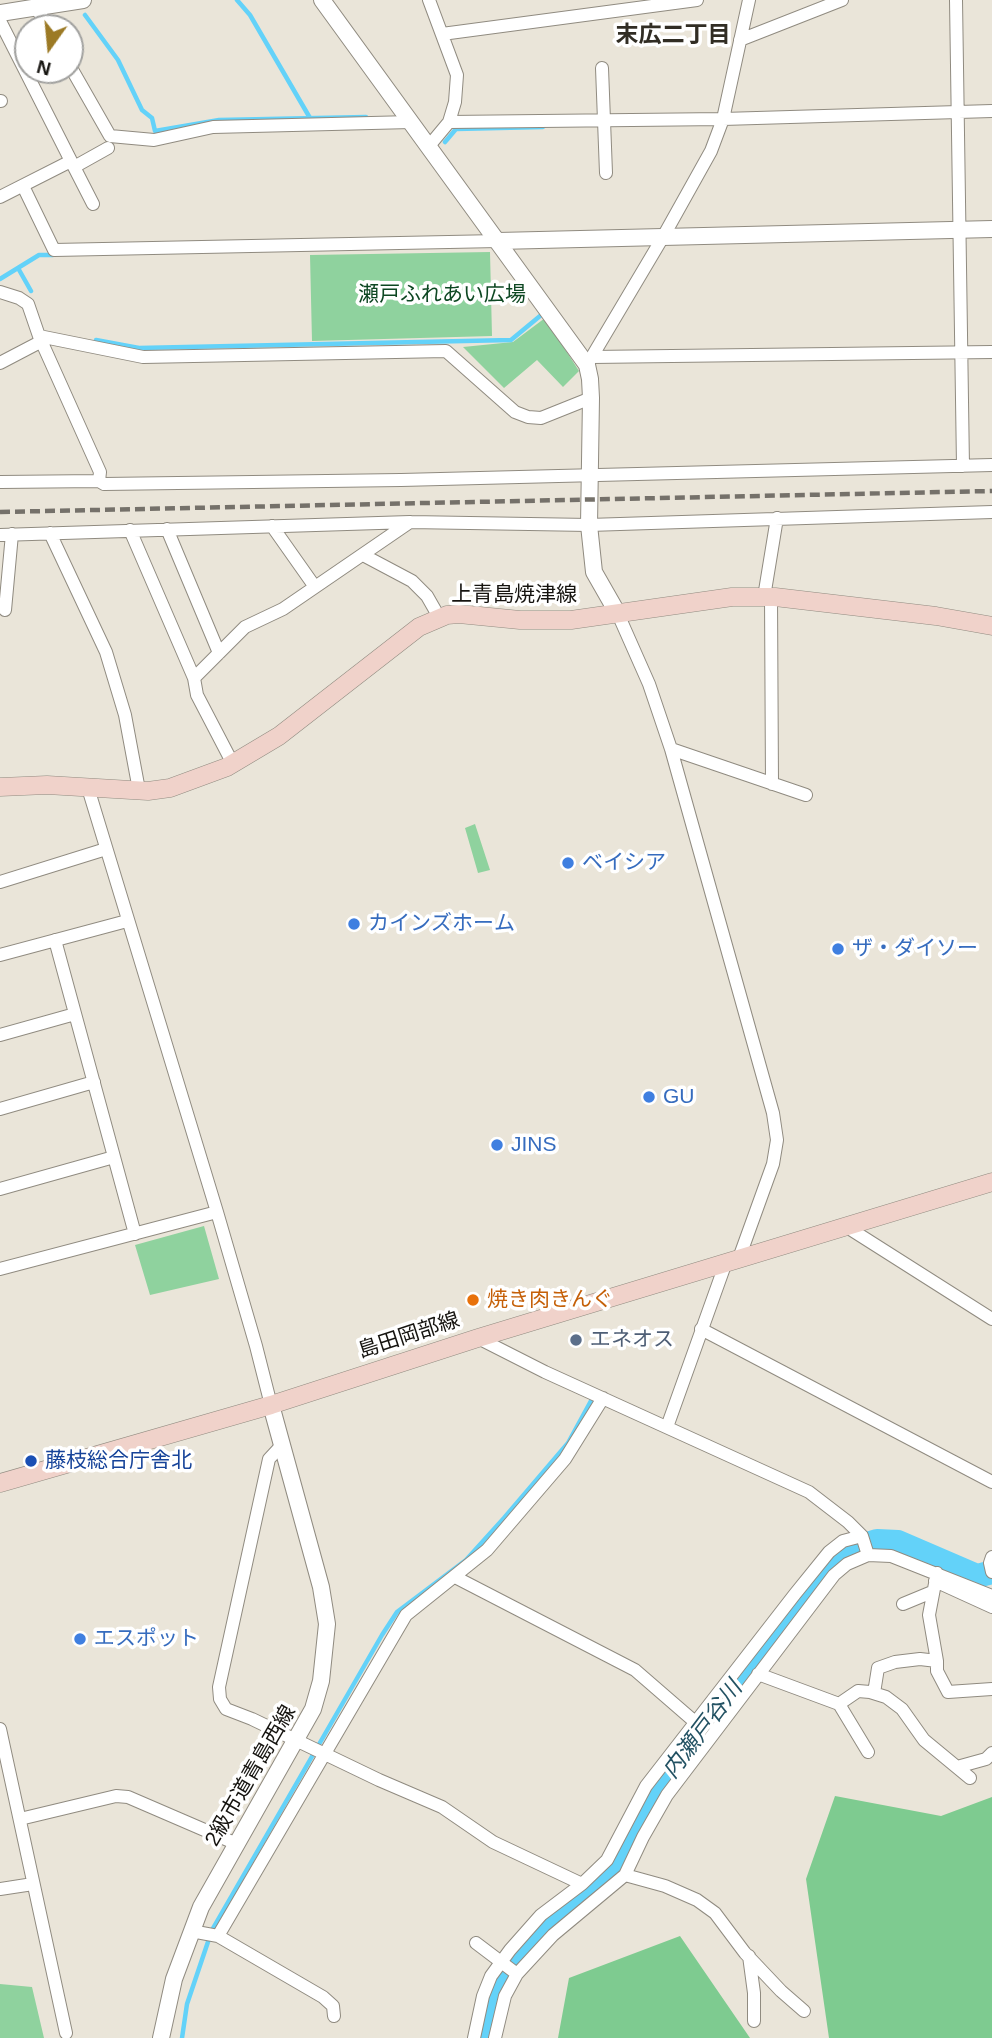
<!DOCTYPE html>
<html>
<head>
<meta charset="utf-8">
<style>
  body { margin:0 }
  #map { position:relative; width:992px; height:2038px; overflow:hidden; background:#eae5d9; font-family:Arial,sans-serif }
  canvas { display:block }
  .north { position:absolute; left:14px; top:14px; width:70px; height:70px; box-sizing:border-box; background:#fff; border:2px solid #a1a19f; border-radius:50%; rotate:195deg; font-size:19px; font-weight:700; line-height:28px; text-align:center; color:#15130f }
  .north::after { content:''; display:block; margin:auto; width:24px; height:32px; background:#9c7a25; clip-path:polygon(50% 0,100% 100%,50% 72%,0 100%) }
</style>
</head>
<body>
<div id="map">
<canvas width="992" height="2038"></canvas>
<div class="north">N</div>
</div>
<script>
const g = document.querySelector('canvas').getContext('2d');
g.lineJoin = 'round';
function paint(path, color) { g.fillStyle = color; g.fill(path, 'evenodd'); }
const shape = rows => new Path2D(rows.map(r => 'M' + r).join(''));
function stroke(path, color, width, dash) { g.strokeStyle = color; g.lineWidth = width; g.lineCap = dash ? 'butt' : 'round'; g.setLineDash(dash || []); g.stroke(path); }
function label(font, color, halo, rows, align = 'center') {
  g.font = font + ' Arial,"Noto Sans JP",sans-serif'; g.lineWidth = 7; g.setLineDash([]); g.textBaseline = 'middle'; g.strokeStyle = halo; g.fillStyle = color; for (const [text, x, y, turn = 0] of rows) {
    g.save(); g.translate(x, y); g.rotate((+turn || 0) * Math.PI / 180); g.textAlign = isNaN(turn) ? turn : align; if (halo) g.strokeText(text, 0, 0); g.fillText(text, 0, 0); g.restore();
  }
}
paint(shape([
  [490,252,492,336,312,341,310,255],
  [545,318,579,371,563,387,537,360,504,388,463,347,513,342],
  [475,824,490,870,478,873,465,828],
  [204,1226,219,1279,150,1295,135,1245],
  [0,1984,32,1987,44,2038,0,2038]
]), '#8fd29e');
paint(shape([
  [835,1796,941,1816,992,1797,992,2038,829,2038,806,1879],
  [680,1936,750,2038,558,2038,569,1978]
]), '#7ecb90');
stroke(shape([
  [237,0,250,15,310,118],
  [85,15,118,60,142,110,152,118,155,131,219,120,366,117],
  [445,142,456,129,543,127],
  [18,268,31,291],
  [0,279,39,255,53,255],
  [96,340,139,348,511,340,540,316],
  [182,2038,187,2004,212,1930,382,1635,397,1612,466,1560,504,1518,568,1443,592,1399]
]), '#63d2f9', 4.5);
stroke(shape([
  [484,2038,491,2009,502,1978,523,1948,548,1923,608,1875,618,1862,639,1818,656,1792,830,1564,850,1549,877,1541,898,1542,977,1576,992,1572]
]), '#63d2f9', 24);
const minor = shape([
  [429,0,457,75,455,102,449,122,429,146],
  [956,0,963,466],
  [36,7,48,28],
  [0,21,71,161,0,197],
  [442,34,697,0],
  [740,40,842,0],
  [70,66,110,136,154,140,213,127,411,122],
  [602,68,606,173],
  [0,101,1,101],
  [449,122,723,119,992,111],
  [71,161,93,204],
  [74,167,108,148],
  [23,186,54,250,498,241],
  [0,292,19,298,28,304,39,336,100,472,99,481],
  [39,336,143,357,446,351,515,412,528,417,541,418,591,398],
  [592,357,992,352],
  [0,363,42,341],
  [587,365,663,237,711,151,723,119,749,0],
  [0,482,99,481,104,484,401,480,992,465],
  [272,526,315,587],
  [167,529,219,653],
  [130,530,194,678,197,695,233,764],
  [50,533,106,652,125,715,139,790],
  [0,535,410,522,589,525,992,512],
  [363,555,412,581,427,596,439,617],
  [764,597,777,518],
  [771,597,772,784],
  [5,610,12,534],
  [618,614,649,684,671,749,773,1113,777,1140,773,1164,738,1261],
  [194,678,245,627,283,609,410,522],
  [671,749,806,795],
  [88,788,217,1212,256,1346,271,1405],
  [0,882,106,849],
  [55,940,135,1234],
  [0,955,127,921],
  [0,1035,75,1014],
  [0,1109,94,1082],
  [0,1189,114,1157],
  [847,1227,992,1319],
  [0,1269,217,1212],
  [701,1329,992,1482],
  [478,1338,545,1372,809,1492,848,1522,862,1536,868,1555],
  [667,1427,725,1265],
  [282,1445,269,1459,219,1687,220,1699,226,1709,252,1719,379,1780,442,1807,493,1842,582,1884,607,1860,646,1786,795,1594,829,1552,843,1541,862,1536],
  [992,1557,990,1563,992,1572],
  [455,1577,635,1670,695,1722],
  [935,1581,992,1607],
  [903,1604,932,1592],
  [937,1661,937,1671,948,1692,992,1689],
  [758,1674,839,1704,858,1691,870,1692,886,1697,902,1709,924,1740,970,1778],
  [874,1693,878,1668,895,1662,920,1659,937,1661,929,1615,937,1573],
  [839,1704,868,1752],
  [0,1729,66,2033],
  [957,1767,986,1759,992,1753],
  [20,1819,116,1796,128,1797,237,1844],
  [625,1875,665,1886,697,1900,715,1913,745,1953,781,1991,804,2011],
  [0,1889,33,1884],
  [191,1931,218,1936,323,1997,333,2006,334,2016],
  [218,1936,406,1615,487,1550,565,1459,603,1398],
  [476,1943,517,1974],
  [749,1956,754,1993,754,2021],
  [474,2038,483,1996,491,1976,510,1950,541,1915,582,1884],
  [495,2038,505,1996,517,1974,553,1935,625,1875,643,1837,667,1795,834,1575,847,1564,868,1555,891,1556,992,1596]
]);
const tertiary = shape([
  [322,0,587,365,590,379,591,398,589,525,594,572,618,614],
  [0,13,83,0],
  [498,241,992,229],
  [161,2038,174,1979,201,1907,313,1709,321,1681,327,1624,321,1587,271,1405]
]);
const secondary = shape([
  [0,787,47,785,148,791,170,788,227,767,279,736,419,627,447,615,459,614,520,620,571,620,732,597,775,597,936,616,992,626],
  [0,1483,271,1405,478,1338,992,1182]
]);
stroke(minor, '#908b80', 14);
stroke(tertiary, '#908b80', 18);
stroke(secondary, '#908b80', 19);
stroke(minor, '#fff', 12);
stroke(tertiary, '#fff', 16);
stroke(secondary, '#f0d2ca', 18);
stroke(shape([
  [0,512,992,491]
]), '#75716a', 4.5, [10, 5]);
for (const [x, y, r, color] of [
  [568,863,7,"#3f7fe0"],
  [354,924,7,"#3f7fe0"],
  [838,949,7,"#3f7fe0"],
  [649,1097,7,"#3f7fe0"],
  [497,1145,7,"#3f7fe0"],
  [473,1300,7,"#e8710a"],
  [576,1340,7,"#5c6f8a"],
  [31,1461,7,"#1a4fb4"],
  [80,1639,7,"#3f7fe0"]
]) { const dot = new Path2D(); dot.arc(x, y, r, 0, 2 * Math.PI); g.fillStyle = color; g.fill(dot); stroke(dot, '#fff', 2.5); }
label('21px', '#0d4722', '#fff', [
  ["瀬戸ふれあい広場",442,295]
]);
label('21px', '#15130f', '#fff', [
  ["上青島焼津線",514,595],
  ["島田岡部線",409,1336,-18],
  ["2級市道青島西線",251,1776,-60]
]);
label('21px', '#366cbe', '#fff', [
  ["ベイシア",582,863],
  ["カインズホーム",368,924],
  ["ザ・ダイソー",852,949],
  ["GU",663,1097],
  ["JINS",511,1145],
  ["エスポット",94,1639]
], 'left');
label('21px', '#c56008', '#fff', [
  ["焼き肉きんぐ",487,1300]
], 'left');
label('21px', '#4e5e75', '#fff', [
  ["エネオス",590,1340]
], 'left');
label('21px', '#164399', '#fff', [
  ["藤枝総合庁舎北",45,1461]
], 'left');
label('bold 23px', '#312d24', '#fff', [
  ["末広二丁目",673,36]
]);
label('italic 23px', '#235263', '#fff', [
  ["内瀬戸谷川",703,1730,-53]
]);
</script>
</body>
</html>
